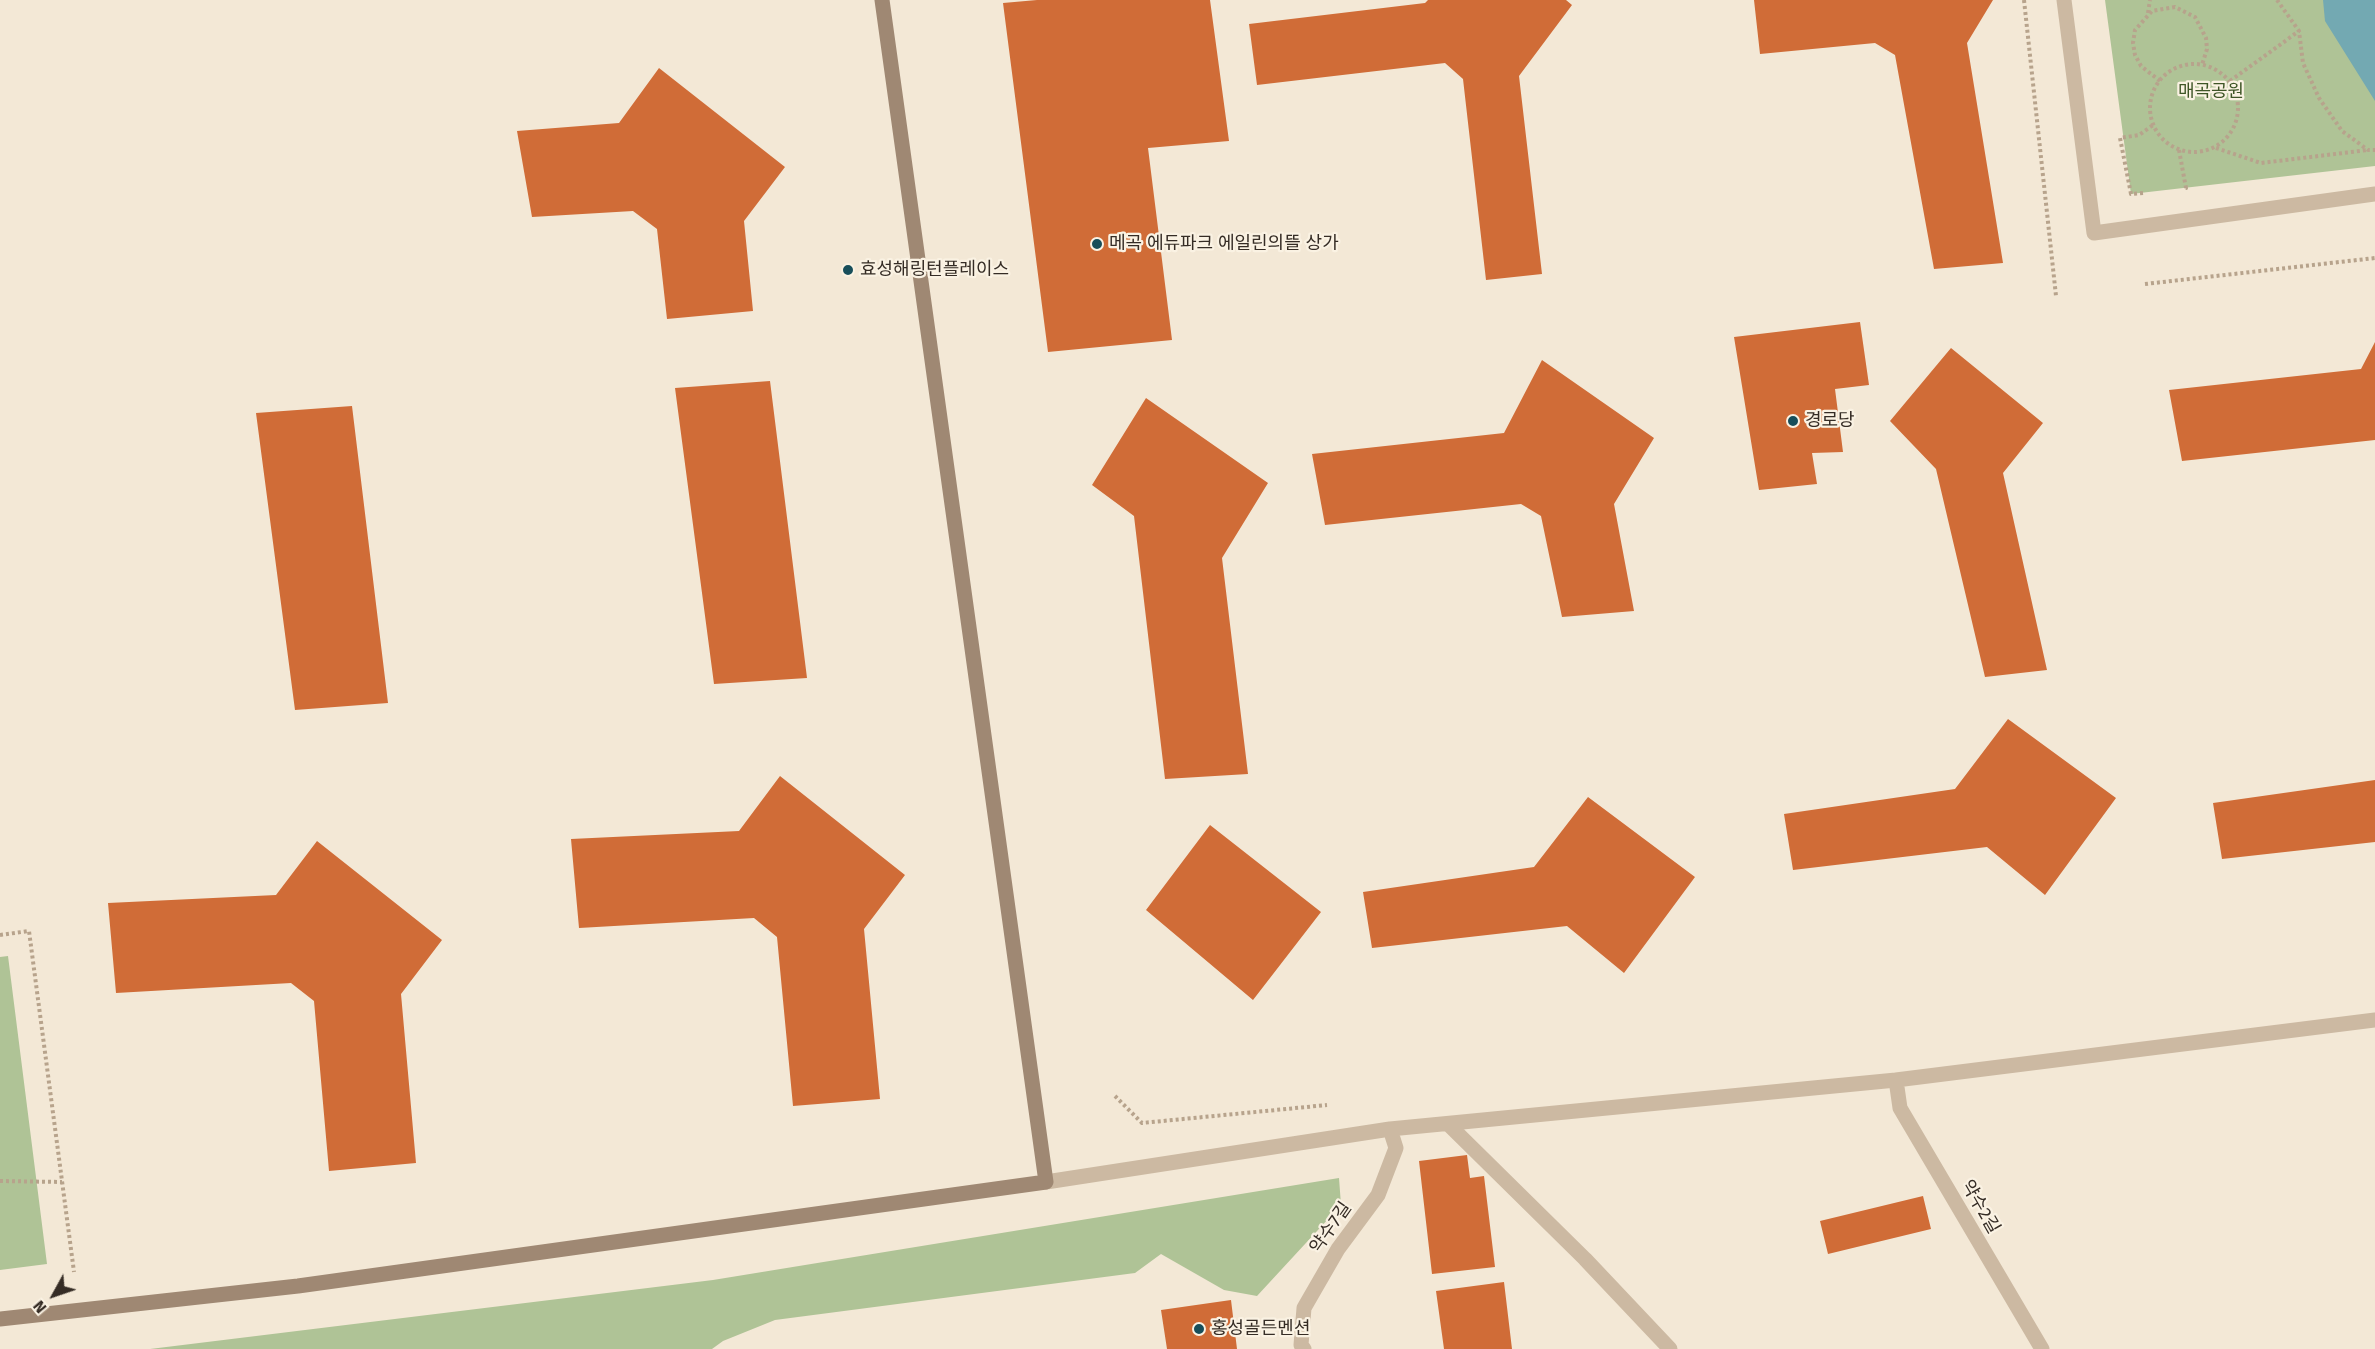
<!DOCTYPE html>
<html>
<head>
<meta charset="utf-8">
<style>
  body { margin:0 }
  #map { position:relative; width:2375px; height:1349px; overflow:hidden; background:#f3e8d6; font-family:"Fira Sans",sans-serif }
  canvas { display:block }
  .north { position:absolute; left:24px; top:1265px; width:60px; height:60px; -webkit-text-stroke:4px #faf2e3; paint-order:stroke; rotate:230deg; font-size:16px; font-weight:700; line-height:24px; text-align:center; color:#352c25 }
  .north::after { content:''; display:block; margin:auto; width:21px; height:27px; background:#352c25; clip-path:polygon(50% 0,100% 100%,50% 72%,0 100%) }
</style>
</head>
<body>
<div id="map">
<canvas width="2375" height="1349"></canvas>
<div class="north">N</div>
</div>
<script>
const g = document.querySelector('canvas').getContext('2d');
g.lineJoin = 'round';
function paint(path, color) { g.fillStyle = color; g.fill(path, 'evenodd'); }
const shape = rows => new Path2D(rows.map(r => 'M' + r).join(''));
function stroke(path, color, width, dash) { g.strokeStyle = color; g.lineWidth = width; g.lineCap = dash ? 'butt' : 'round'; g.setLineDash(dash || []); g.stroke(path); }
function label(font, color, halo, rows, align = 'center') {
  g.font = font + ' "Fira Sans","Noto Sans KR",sans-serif'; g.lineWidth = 4.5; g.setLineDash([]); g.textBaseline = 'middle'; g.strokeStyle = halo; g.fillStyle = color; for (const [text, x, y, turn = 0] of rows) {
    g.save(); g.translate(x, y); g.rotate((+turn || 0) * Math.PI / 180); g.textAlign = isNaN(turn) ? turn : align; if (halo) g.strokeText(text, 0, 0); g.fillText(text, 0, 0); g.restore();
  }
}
paint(shape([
  [2105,0,2375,0,2375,166,2131,194],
  [8,956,47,1264,0,1270,0,957],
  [1339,1178,1341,1205,1257,1296,1224,1290,1161,1254,1135,1273,775,1320,723,1341,712,1349,150,1349,713,1280]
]), '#afc396');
paint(shape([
  [2323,0,2375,0,2375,101,2325,21]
]), '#73a9b2');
paint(shape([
  [1037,0,1210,0,1229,141,1148,148,1172,340,1048,352,1003,3],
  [1428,0,1566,0,1572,5,1519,76,1542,274,1486,280,1463,79,1445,63,1257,85,1249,24,1425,3],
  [1754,0,1993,0,1967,43,2003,263,1934,269,1895,55,1875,43,1760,54],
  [659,68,785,167,744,221,753,311,667,319,657,229,633,211,532,217,517,131,619,123],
  [1860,322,1869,385,1835,389,1843,452,1812,453,1817,484,1759,490,1734,337],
  [2375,342,2375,440,2182,461,2169,390,2361,369],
  [1951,348,2043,423,2003,473,2047,670,1985,677,1936,469,1890,421],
  [1542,360,1654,438,1614,504,1634,611,1562,617,1541,516,1521,504,1325,525,1312,454,1504,433],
  [770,381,807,678,714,684,675,388],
  [1146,398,1268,483,1222,558,1248,774,1165,779,1134,516,1092,485],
  [352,406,388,703,295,710,256,413],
  [2008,719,2116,798,2045,895,1987,847,1793,870,1784,814,1955,789],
  [780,776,905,875,864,929,880,1099,793,1106,777,937,754,918,579,928,571,839,739,831],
  [2375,780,2375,842,2222,859,2213,803],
  [1588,797,1695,877,1624,973,1567,926,1372,948,1363,892,1534,867],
  [1210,825,1321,912,1253,1000,1146,910],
  [317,841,442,940,401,994,416,1163,329,1171,314,1001,291,983,116,993,108,903,276,895],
  [1467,1155,1470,1178,1484,1176,1495,1267,1432,1274,1419,1161],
  [1923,1196,1931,1229,1828,1254,1820,1221],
  [1504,1282,1512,1349,1444,1349,1436,1291],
  [1231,1300,1237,1349,1167,1349,1161,1310]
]), '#d06c37');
stroke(shape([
  [2024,0,2056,296],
  [2277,0,2299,31,2303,63,2319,98,2342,131,2368,150,2375,150],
  [2148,13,2150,0],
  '2150 108a44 44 0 1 1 88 0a44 44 0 1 1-88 0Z',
  [2160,81,2141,66,2135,55,2133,43,2135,30,2152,11,2175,7,2195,17,2206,38,2207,49,2202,65],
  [2230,81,2299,31],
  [2216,148,2261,163,2368,150],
  [2179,150,2186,188,2183,188],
  [2143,193,2131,194,2120,138,2139,135,2153,125],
  [2145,284,2375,258],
  [0,935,29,931,74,1272],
  [1115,1096,1142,1123,1327,1105],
  [0,1181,62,1182]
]), '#b7a38c', 4, [3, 3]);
stroke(shape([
  [2064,0,2094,233,2375,194],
  [1896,1080,1900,1108,2042,1349],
  [1449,1125,1585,1259,1670,1349],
  [1046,1182,1390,1129,1896,1080,2375,1020],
  [1304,1349,1301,1345,1304,1308,1338,1249,1378,1195,1396,1148,1390,1129]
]), '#ccb9a2', 15);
stroke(shape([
  [0,1319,298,1286,1046,1182,882,0]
]), '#9f8873', 15);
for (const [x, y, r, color] of [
  [1097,244,6,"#174e5a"],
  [848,270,6,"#174e5a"],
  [1793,421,6,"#174e5a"],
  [1199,1329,6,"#174e5a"]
]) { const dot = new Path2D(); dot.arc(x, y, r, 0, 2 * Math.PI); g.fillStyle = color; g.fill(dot); stroke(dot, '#faf2e3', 2); }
label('18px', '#3f5627', '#faf2e3', [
  ["매곡공원",2211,92]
]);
label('18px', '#352c25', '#faf2e3', [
  ["메곡 에듀파크 에일린의뜰 상가",1109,244],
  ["효성해링턴플레이스",860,270],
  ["경로당",1805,421],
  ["홍성골든멘션",1211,1329]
], 'left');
label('18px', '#352c25', '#faf2e3', [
  ["약수2길",1980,1207,60],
  ["약수7길",1331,1228,-55]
]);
</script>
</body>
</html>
